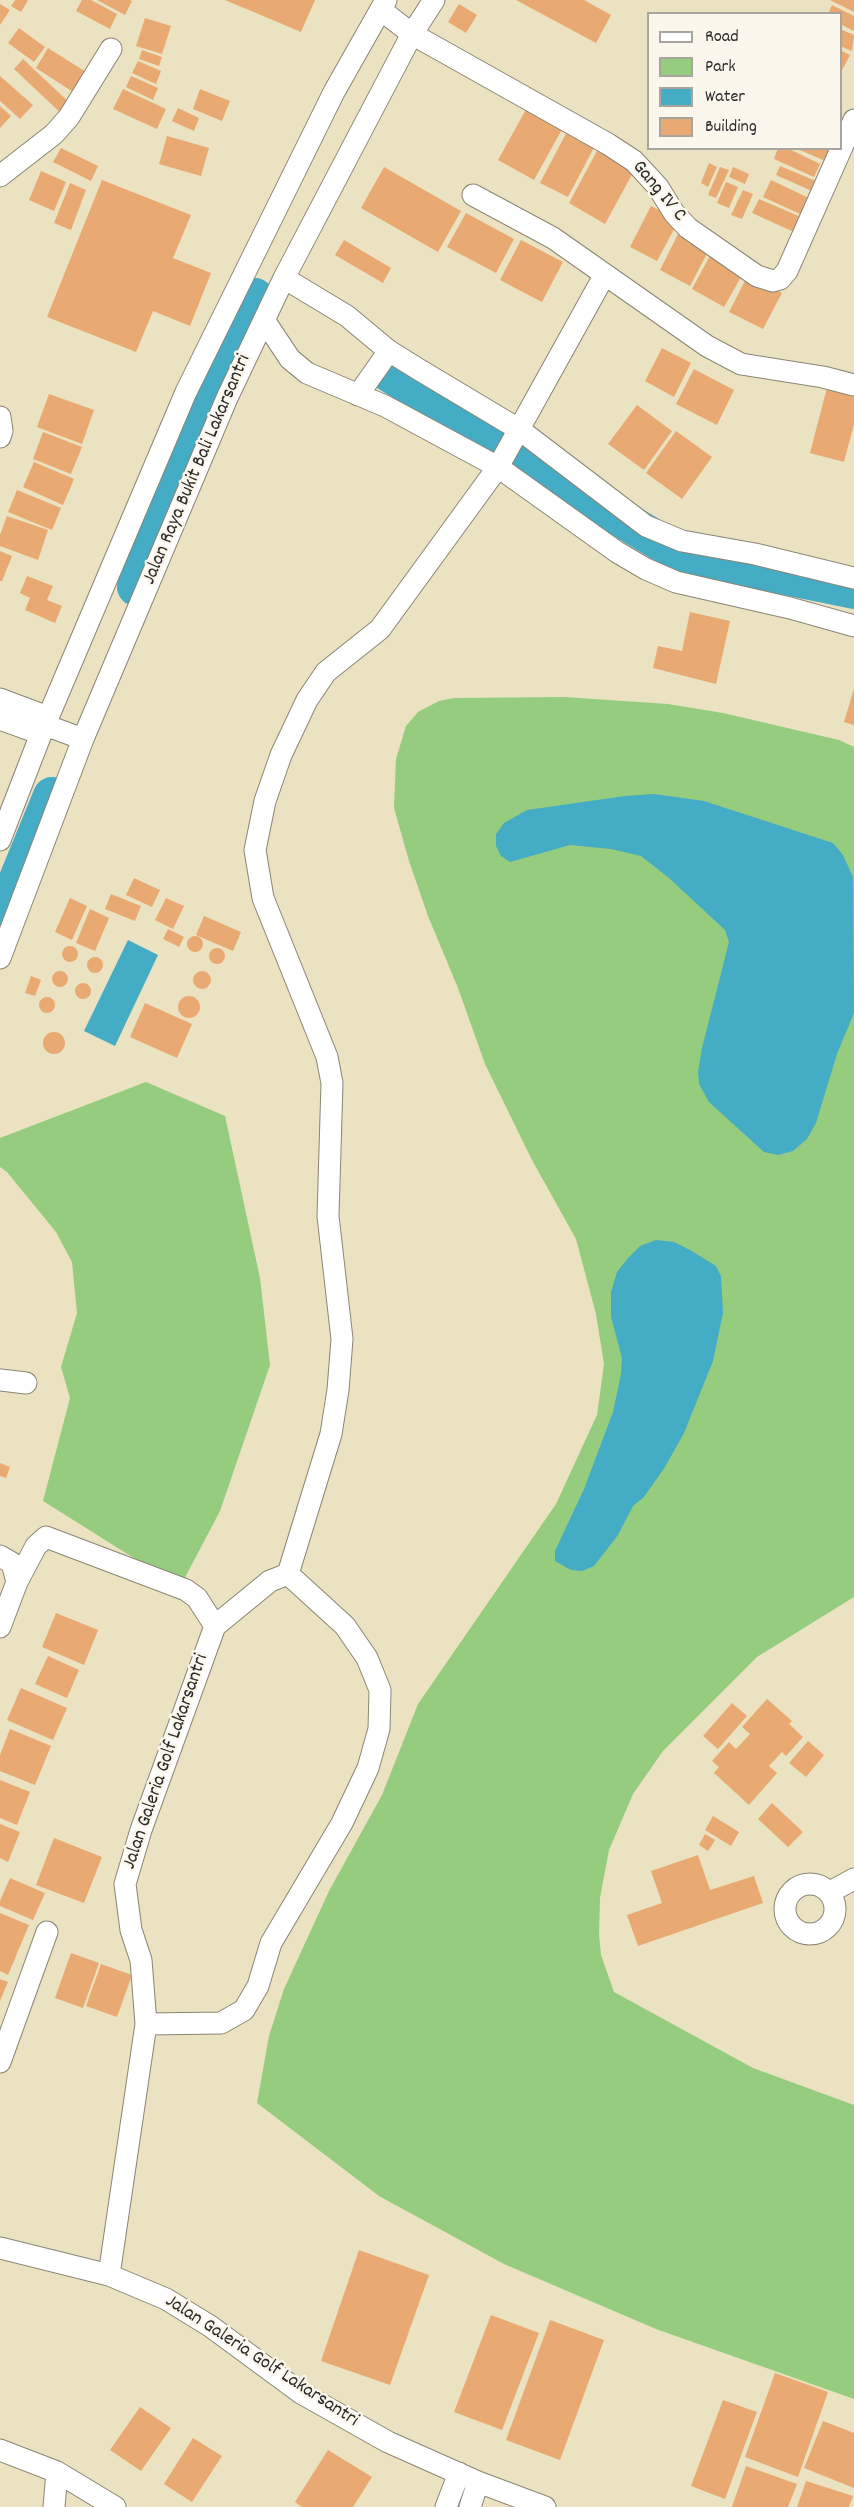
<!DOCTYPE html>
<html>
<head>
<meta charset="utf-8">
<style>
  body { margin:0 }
  #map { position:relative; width:854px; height:2507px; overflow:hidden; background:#eae2c0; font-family:Dekko,sans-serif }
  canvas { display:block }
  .legend { position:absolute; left:647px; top:12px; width:195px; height:138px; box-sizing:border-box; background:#fbf7ec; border:2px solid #a8a59f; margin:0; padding:8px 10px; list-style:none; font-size:18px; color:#2b2b2b }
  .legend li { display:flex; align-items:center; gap:12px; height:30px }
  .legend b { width:30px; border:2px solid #a8a59f }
</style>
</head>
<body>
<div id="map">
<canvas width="854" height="2507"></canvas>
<ul class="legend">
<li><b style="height:8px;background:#fff"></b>Road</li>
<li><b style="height:16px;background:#96cc7e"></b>Park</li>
<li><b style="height:16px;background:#44acc4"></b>Water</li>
<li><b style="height:16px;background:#e8aa72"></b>Building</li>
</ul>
</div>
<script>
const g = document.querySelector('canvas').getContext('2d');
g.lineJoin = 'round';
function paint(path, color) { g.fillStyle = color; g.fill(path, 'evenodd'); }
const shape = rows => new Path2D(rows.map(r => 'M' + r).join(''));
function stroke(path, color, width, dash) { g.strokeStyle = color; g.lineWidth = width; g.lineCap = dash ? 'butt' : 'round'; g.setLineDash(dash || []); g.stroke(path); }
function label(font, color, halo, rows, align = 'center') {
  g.font = font + ' Dekko,sans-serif'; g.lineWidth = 5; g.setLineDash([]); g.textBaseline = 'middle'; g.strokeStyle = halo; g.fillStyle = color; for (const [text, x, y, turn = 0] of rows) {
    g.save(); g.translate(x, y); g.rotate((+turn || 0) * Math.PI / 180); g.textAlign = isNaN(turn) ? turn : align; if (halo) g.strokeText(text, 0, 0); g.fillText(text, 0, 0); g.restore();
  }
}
paint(shape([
  [564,697,668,704,723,713,839,740,854,747,854,1597,757,1657,663,1751,633,1794,609,1850,600,1898,599,1934,601,1955,614,1992,753,2068,854,2105,854,2399,656,2329,504,2264,379,2196,257,2103,269,2036,284,1989,329,1891,382,1795,418,1704,556,1504,597,1415,604,1364,596,1314,576,1239,532,1160,485,1064,458,988,428,916,409,861,394,808,396,759,406,726,418,712,439,701,454,698],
  [146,1082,225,1116,260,1278,270,1365,220,1511,180,1587,43,1501,70,1398,61,1367,77,1313,72,1262,56,1232,7,1172,0,1167,0,1138]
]), '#96cc7e');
paint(shape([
  [654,794,704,801,833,843,843,855,853,877,854,1013,837,1054,816,1123,807,1139,793,1151,778,1155,764,1152,709,1102,699,1084,698,1072,702,1048,729,942,725,930,669,878,641,856,611,849,570,845,510,862,501,856,496,846,496,834,504,823,527,810,625,796],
  [128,940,158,955,115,1046,84,1031],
  [656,1240,674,1242,690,1250,716,1266,721,1276,723,1313,713,1361,684,1433,665,1467,644,1497,633,1506,618,1535,594,1566,582,1571,571,1570,555,1561,555,1551,584,1489,613,1412,621,1374,622,1358,611,1317,611,1292,617,1272,628,1258,640,1246]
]), '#44acc4');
stroke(shape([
  [389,373,487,435],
  [529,463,672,549,701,559,854,590],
  [136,587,255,297],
  [0,923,52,796]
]), '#44acc4', 38);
paint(shape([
  [15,0,28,0,21,12,11,6],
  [82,0,91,0,117,14,110,29,76,11],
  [97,0,130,0,132,1,125,15],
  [225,0,315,0,301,32],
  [516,0,584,0,611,15,596,43],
  [830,0,854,0,854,12],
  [0,4,10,10,0,25],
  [459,4,477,15,466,33,448,22],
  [832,5,854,16,854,31,840,24,840,14,828,14],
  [145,18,171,26,162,54,136,46],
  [19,28,45,47,34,62,8,43],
  [840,29,854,35,852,51,840,46],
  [48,48,86,72,73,92,36,68],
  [142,50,162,57,159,66,139,59],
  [840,50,850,55,840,74],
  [23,59,73,106,64,116,14,69],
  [138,61,161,71,156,84,132,73],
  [0,76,33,105,20,119,0,101],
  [131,76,158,88,153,100,126,87],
  [123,89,166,109,157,129,113,109],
  [200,89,230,101,222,121,193,109],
  [529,104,565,124,534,180,498,160],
  [0,106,11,116,0,128],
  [178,108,199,118,194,131,172,121],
  [570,126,598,140,568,197,540,183],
  [167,136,209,148,201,176,159,164],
  [61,148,98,166,91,181,53,162],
  [778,148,787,148,820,164,814,177,774,159],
  [795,148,831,148,830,163],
  [598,149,635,169,605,224,569,203],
  [709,163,717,167,708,187,701,183],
  [780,166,816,181,812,191,776,175],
  [384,167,461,211,438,252,361,208],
  [720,167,729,170,716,198,708,195],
  [733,167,749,174,745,184,729,177],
  [41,171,66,182,54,211,29,200],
  [102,180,191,215,173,258,211,273,190,326,153,311,136,352,47,317],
  [771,180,817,202,809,218,763,197],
  [726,182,738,187,729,208,717,203],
  [70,183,86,190,71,230,54,223],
  [743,190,753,194,742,219,731,215],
  [759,199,801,217,794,232,752,213],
  [651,206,679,220,657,261,630,247],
  [466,213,514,239,496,273,447,247],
  [679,232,710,248,690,286,660,270],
  [344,240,391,268,383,283,335,255],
  [521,240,563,262,542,302,500,280],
  [712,252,745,270,724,307,692,289],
  [748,275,782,293,763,329,729,312],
  [662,348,691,363,674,397,645,381],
  [694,369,734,390,717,425,676,404],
  [828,384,854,391,854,424,844,462,810,453],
  [49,394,94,410,82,444,37,427],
  [637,405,672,431,644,470,608,444],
  [676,431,712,457,682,499,646,473],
  [43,432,82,447,71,474,33,459],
  [34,462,74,479,63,505,23,487],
  [17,490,61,508,52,530,8,512],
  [7,516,48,530,38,560,0,546,0,535],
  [0,551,12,556,2,581,0,581],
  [27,576,53,586,47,600,62,606,55,623,25,610,30,598,20,593],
  [690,612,730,621,716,684,653,668,658,646,682,651],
  [854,689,854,725,844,722],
  [134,878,160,890,152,907,126,895],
  [111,894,141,906,135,921,105,909],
  [70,898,87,906,72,940,55,932],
  [166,898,184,906,173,929,155,920],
  [90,909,109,918,95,951,76,943],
  [204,916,241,932,233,951,196,935],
  [168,929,184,937,179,947,163,939],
  '187 944a8 8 0 1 1 16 0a8 8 0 1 1-16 0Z',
  '62 954a8 8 0 1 1 16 0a8 8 0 1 1-16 0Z',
  '209 956a8 8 0 1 1 16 0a8 8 0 1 1-16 0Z',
  '87 965a8 8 0 1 1 16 0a8 8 0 1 1-16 0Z',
  '193 980a9 9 0 1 1 18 0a9 9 0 1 1-18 0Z',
  '52 979a8 8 0 1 1 16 0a8 8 0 1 1-16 0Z',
  [31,976,41,980,35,996,25,993],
  '75 991a8 8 0 1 1 16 0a8 8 0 1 1-16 0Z',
  '178 1007a11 11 0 1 1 22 0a11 11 0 1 1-22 0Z',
  '39 1005a8 8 0 1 1 16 0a8 8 0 1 1-16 0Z',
  [145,1003,192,1024,177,1058,130,1037],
  '43 1043a11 11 0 1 1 22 0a11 11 0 1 1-22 0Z',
  [0,1463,10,1467,6,1478,0,1476],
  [56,1613,98,1630,84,1665,42,1647],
  [48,1656,79,1670,67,1698,35,1684],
  [21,1688,67,1708,53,1740,7,1720],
  [767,1699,792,1721,789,1724,803,1737,786,1756,782,1752,769,1766,777,1773,749,1805,714,1773,719,1767,712,1761,729,1742,736,1749,750,1734,742,1727],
  [732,1703,747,1716,718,1749,703,1736],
  [10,1729,51,1746,35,1785,0,1771,0,1755],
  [808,1741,824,1755,806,1777,789,1763],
  [0,1780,30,1792,17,1825,0,1818],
  [772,1803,803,1832,788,1847,758,1819],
  [713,1816,739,1832,731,1846,705,1830],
  [0,1824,20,1832,8,1862,0,1858],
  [705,1834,715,1840,708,1851,699,1845],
  [54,1838,102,1857,84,1903,36,1885],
  [698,1855,710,1890,754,1876,763,1903,638,1946,627,1915,662,1903,651,1871],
  [10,1878,45,1893,33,1920,0,1906,0,1901],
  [0,1913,29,1925,8,1975,0,1971],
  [71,1953,99,1963,83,2008,55,1998],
  [101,1964,132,1975,117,2017,86,2006],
  [0,1979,8,1982,0,2001],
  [359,2250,429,2275,390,2385,321,2361],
  [491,2315,539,2333,502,2430,454,2412],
  [550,2320,604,2340,560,2460,506,2440],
  [775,2373,828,2392,798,2477,745,2457],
  [723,2400,757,2412,725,2499,691,2486],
  [140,2407,171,2428,141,2471,110,2450],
  [823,2421,854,2433,854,2488,804,2468],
  [193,2438,222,2456,192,2502,164,2484],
  [328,2450,372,2477,353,2507,302,2507,295,2502],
  [746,2466,797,2484,788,2507,732,2507],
  [806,2481,853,2496,849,2507,797,2507]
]), '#e8aa72');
const minor = shape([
  [381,10,412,34,608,144,634,161,658,187,674,213,688,228,757,276,773,281,780,279,787,271,854,120],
  [0,176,54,134,69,117,111,49],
  [473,195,553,238,707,346,741,364,823,377,854,385],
  [284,278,347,316,389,351,418,369,520,430,646,526,682,541,755,554,854,578],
  [264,320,290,359,307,373,385,406,498,467,617,552,646,569,676,582,790,608,854,626],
  [358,395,389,351],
  [0,417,2,431,0,437],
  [0,699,48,717],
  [0,719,41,734],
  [45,725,83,739],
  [0,840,41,734,186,392,334,92,386,0],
  [0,958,83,739,227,398,284,278,412,34,434,0],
  [0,1380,26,1383],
  [0,1556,12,1563,17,1582,0,1627],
  [17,1582,36,1546,46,1537,186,1590,197,1598,215,1626],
  '785 1909a25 25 0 1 1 50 0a25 25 0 1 1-50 0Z',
  [830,1892,854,1879],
  [146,2024,221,2023,244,2010,258,1986,271,1943,342,1823,368,1768,379,1729,380,1690,367,1658,345,1626,288,1574],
  [0,2062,47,1932],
  [0,2248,109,2275,166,2299,210,2326,301,2393,388,2442,478,2482,545,2507],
  [109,2275,146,2024,141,1960,131,1930,125,1884,141,1830,215,1626,270,1581,288,1574,331,1434,338,1390,342,1339,328,1216,332,1083,327,1057,263,898,255,850,265,801,281,755,307,700,326,672,380,629,498,467,604,276],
  [0,2450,57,2472,115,2507],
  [54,2507,57,2472],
  [446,2507,459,2473],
  [470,2507,478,2482]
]);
stroke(minor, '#8a8676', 23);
stroke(minor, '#fff', 21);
label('20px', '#2b2b2b', '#fbf7ec', [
  ["Gang IV C",658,192,50],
  ["Jalan Raya Bukit Bali Lakarsantri",198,470,-67],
  ["Jalan Galeria Golf Lakarsantri",167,1762,-71],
  ["Jalan Galeria Golf Lakarsantri",261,2362,33]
]);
</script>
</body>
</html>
